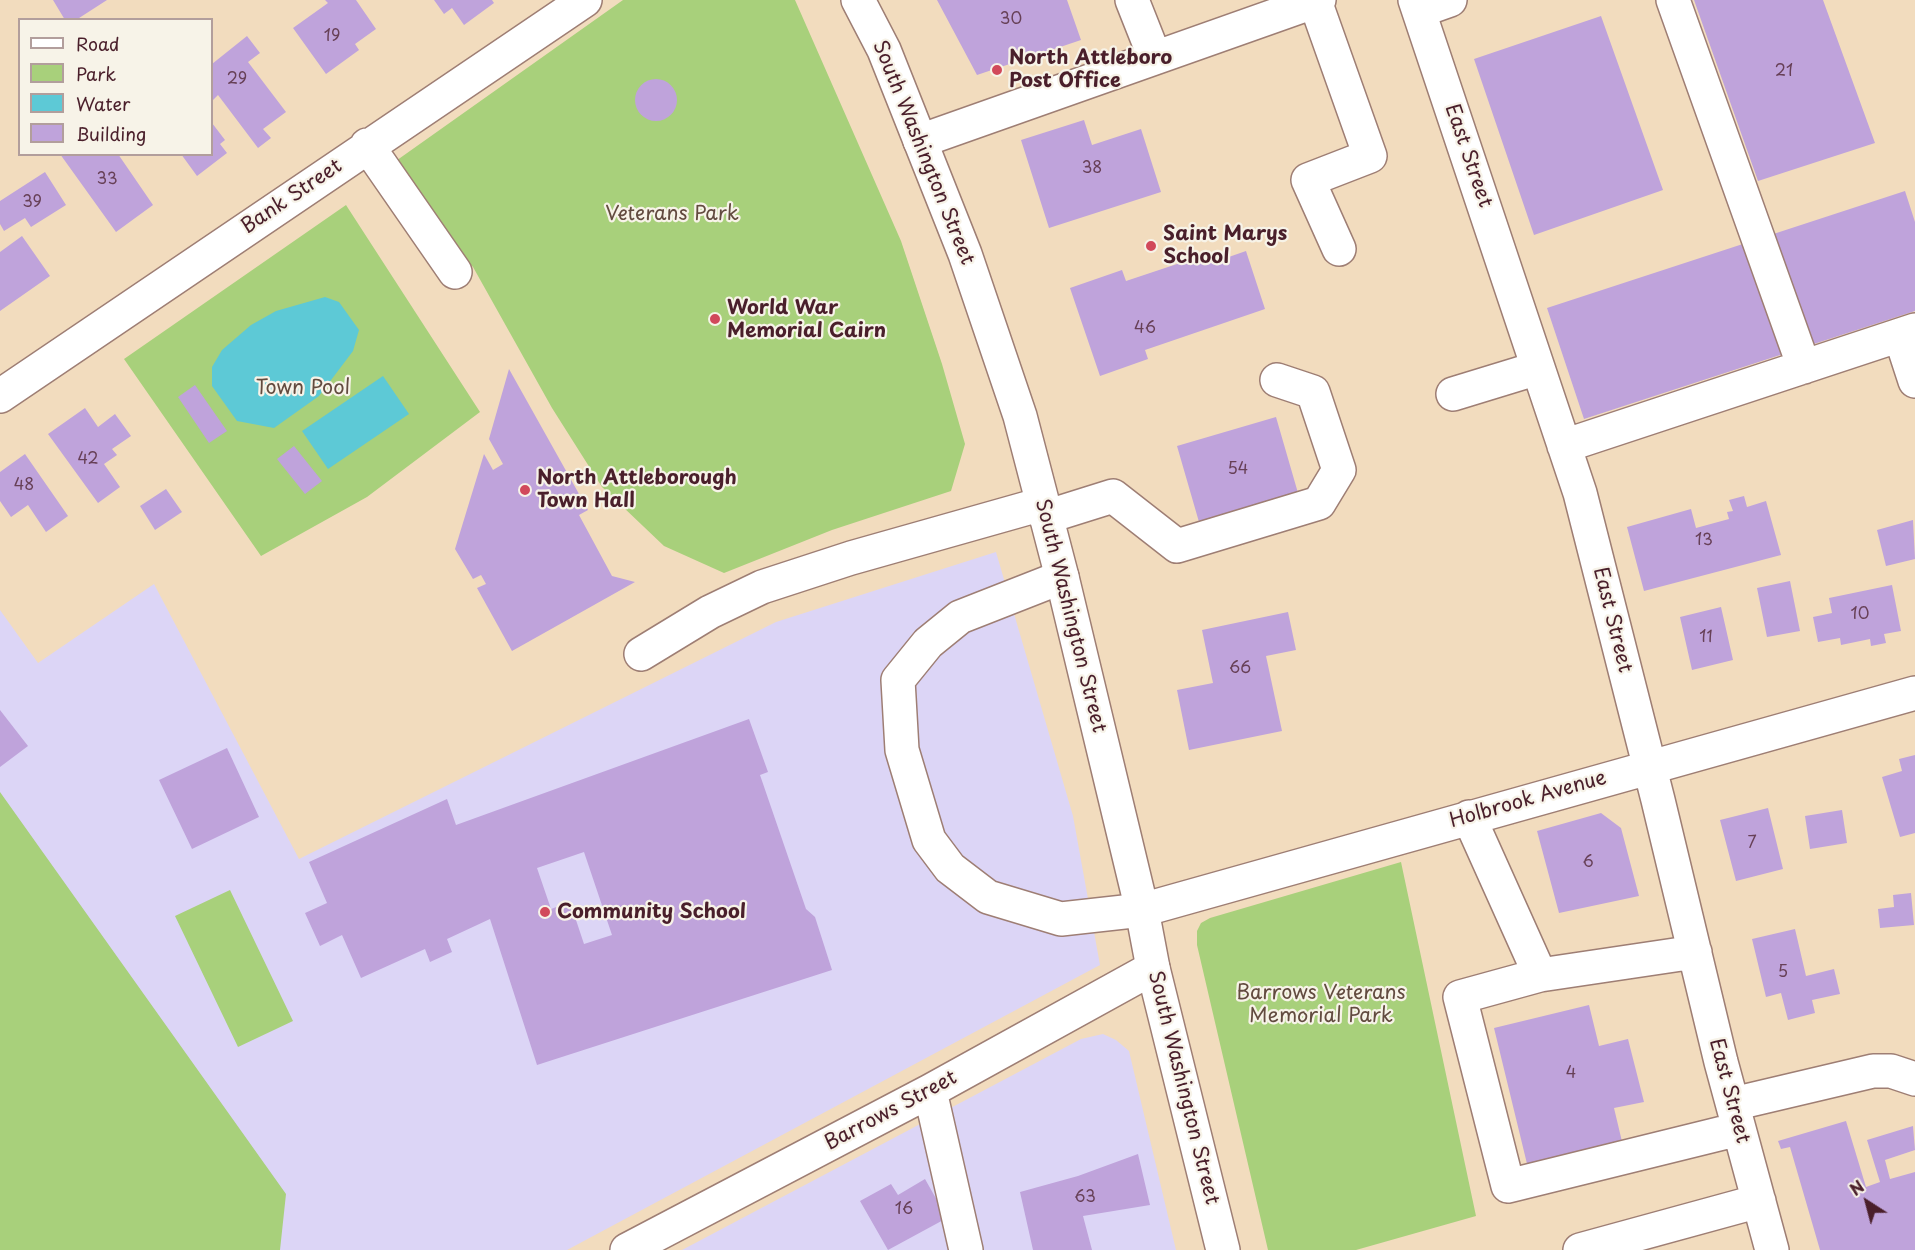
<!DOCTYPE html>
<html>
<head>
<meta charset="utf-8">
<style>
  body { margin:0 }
  #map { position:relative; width:1915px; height:1250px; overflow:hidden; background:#f2dcbe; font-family:"Playpen Sans",sans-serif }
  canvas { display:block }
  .legend { position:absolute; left:18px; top:18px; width:195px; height:138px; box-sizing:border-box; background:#f7f3e8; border:2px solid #b29e9c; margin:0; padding:8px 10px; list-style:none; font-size:18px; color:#4a1f2b }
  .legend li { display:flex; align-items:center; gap:12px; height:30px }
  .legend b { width:30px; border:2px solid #b29e9c }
  .north { position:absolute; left:1837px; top:1172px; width:60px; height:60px; -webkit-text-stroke:4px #f7f3e8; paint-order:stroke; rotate:324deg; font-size:16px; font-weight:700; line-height:24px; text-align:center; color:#4a1f2b }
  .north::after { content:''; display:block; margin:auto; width:21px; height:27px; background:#4a1f2b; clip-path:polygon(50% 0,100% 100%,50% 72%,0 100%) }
</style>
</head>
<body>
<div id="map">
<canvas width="1915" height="1250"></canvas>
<ul class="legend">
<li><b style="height:8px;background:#fff"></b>Road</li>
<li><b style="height:16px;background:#a8d07b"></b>Park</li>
<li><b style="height:16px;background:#5dc9d6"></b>Water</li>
<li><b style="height:16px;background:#bfa3db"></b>Building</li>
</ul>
<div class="north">N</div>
</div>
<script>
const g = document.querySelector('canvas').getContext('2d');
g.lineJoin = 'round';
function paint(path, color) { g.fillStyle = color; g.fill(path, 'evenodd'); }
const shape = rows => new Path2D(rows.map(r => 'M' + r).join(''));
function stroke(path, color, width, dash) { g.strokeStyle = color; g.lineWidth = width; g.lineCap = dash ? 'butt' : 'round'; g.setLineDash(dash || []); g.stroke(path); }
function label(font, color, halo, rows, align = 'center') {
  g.font = font + ' "Playpen Sans",sans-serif'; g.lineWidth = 4.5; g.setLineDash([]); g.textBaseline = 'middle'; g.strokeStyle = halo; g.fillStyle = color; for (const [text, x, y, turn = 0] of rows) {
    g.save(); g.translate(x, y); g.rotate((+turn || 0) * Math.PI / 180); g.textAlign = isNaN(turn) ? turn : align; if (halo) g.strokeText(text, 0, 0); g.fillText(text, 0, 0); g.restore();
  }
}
paint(shape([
  [996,552,1073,816,1100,965,567,1250,0,1250,0,610,38,663,154,584,299,859,776,622],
  [1103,1034,1116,1040,1129,1051,1176,1250,682,1250,1081,1039]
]), '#dcd5f6');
paint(shape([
  [623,0,795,0,901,241,942,364,965,444,951,491,832,530,724,573,664,546,602,487,552,408,473,267,442,236,393,163],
  [346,205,480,412,367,497,261,556,124,359],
  [0,792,286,1194,280,1250,0,1250],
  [1401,862,1476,1216,1356,1250,1268,1250,1197,945,1197,931,1201,923,1210,918],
  [230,890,293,1021,238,1047,175,916]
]), '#a8d07b');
paint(shape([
  [325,297,339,302,359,330,353,351,319,396,274,428,237,421,212,386,212,367,222,350,251,325,276,311],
  [383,376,409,414,328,469,302,431]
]), '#5dc9d6');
paint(shape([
  [53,0,107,0,76,20,65,20],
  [325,0,356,0,376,29,355,44,359,50,326,74,293,28,328,3],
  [434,0,492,0,494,3,464,25,452,8,444,14],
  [937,0,1067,0,1081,40,977,75],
  [1694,0,1823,0,1875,143,1758,181],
  [1601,16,1663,190,1534,235,1474,59],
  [247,36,260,53,248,62,286,112,263,129,271,138,258,148,218,95,212,101,212,64],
  '635 100a21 21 0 1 1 42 0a21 21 0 1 1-42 0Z',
  [1084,120,1092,145,1141,129,1161,192,1049,228,1021,140],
  [212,123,225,140,220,144,227,153,197,176,181,154,212,154],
  [60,154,118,154,153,205,116,232],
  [45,172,66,205,31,227,25,218,4,231,0,224,0,201],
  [1905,191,1915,222,1915,311,1584,419,1547,308],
  [22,236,50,276,0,311,0,252],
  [1219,250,1223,259,1246,251,1265,309,1145,350,1148,359,1100,376,1070,288,1122,270,1126,281],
  [509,369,588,510,579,515,612,576,635,582,512,651,477,588,486,584,481,575,473,579,455,549,484,454,493,470,503,464,489,439],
  [195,385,227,431,209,443,178,397],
  [85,408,98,427,115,414,131,436,112,449,117,455,104,464,120,487,98,503,48,434],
  [1276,417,1298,493,1199,522,1177,446],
  [294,446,322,481,305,494,277,459],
  [25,454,68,516,46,532,28,505,11,517,0,501,0,472],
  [166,489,182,512,155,530,140,506],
  [1744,496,1747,507,1766,501,1781,555,1644,591,1627,527,1691,509,1696,528,1729,519,1727,512,1733,511,1729,500],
  [1913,520,1915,559,1886,566,1877,530],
  [1790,581,1800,631,1767,637,1757,588],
  [1892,585,1901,631,1884,634,1886,643,1871,646,1870,639,1841,645,1840,638,1818,642,1813,617,1832,613,1829,598],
  [1721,607,1733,660,1692,670,1680,617],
  [1288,612,1296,650,1266,656,1282,731,1189,750,1177,690,1213,683,1202,630],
  [0,710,28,746,0,767],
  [749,719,768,772,760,775,806,909,815,917,832,970,537,1065,490,919,447,939,452,952,430,962,425,949,361,978,342,935,320,946,305,913,327,903,309,862,447,799,456,825],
  [584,852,612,935,584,944,570,902,551,909,537,868],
  [227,748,259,817,192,849,159,780],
  [1915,755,1915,833,1900,837,1882,777,1902,771,1899,759],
  [1768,808,1783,869,1736,881,1720,820],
  [1842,810,1847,843,1810,849,1805,816],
  [1601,813,1621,828,1639,896,1559,913,1537,831],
  [1911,893,1914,925,1880,928,1878,909,1894,907,1893,895],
  [1795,929,1806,976,1834,969,1840,994,1812,1000,1815,1013,1788,1020,1781,993,1766,997,1752,939],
  [1589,1005,1599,1046,1628,1039,1644,1102,1614,1108,1624,1150,1529,1172,1494,1028],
  [1846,1121,1866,1187,1880,1182,1867,1140,1913,1126,1915,1150,1885,1160,1890,1179,1915,1172,1915,1250,1820,1250,1790,1147,1781,1149,1778,1141],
  [1138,1154,1150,1205,1083,1216,1092,1250,1033,1250,1020,1192,1078,1176],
  [925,1179,947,1218,888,1250,860,1201,891,1184,898,1195]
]), '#bfa3db');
const minor = shape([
  [1132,0,1155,58],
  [1415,0,1580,493,1658,800,1721,1062,1772,1250],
  [1673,0,1804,367],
  [1315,1,1370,156,1308,180,1339,249],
  [1419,11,1450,0],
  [920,141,1319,0],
  [367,145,455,272],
  [1900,335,1915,381],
  [1453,394,1538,368],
  [0,396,585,0],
  [1564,446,1915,330],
  [1046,517,1113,496,1177,546,1319,503,1339,470,1313,392,1277,380],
  [1062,577,960,617,928,643,898,680,902,750,929,840,950,868,988,897,1061,919,1142,910,1915,693],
  [641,654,710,612,762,587,851,558,1042,504],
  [1469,817,1540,975,1695,952],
  [1540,975,1460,997,1508,1186,1739,1129],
  [930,1091,966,1250],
  [1733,1104,1873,1071,1891,1071,1915,1079],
  [627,1250,930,1091,1153,968],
  [1580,1250,1759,1201]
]);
const major = shape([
  [858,0,884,50,965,254,1020,416,1062,577,1142,910,1153,968,1223,1250]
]);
stroke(minor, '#9e7e74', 36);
stroke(major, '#9e7e74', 36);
stroke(minor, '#fff', 33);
stroke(major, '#fff', 33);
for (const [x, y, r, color] of [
  [997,70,6,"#d1495b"],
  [1151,246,6,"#d1495b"],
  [715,319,6,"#d1495b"],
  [525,490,6,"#d1495b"],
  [545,912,6,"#d1495b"]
]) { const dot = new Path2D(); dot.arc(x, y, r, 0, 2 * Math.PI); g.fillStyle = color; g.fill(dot); stroke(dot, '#f7f3e8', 2); }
label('16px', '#674057', null, [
  ["30",1011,20],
  ["19",332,37],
  ["21",1784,72],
  ["29",237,80],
  ["38",1092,169],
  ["33",107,180],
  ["39",32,203],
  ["46",1145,329],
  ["42",88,460],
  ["54",1238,470],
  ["48",24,486],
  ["13",1704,541],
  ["10",1860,615],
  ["11",1706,638],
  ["66",1240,669],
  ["7",1752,844],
  ["6",1588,863],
  ["5",1783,973],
  ["4",1571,1074],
  ["63",1085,1198],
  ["16",904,1210]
]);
label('bold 20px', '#4a1f2b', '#f7f3e8', [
  ["North Attleboro",1009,58],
  ["Post Office",1009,81],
  ["Saint Marys",1163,234],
  ["School",1163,257],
  ["World War",727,308],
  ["Memorial Cairn",727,331],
  ["North Attleborough",537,478],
  ["Town Hall",537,501],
  ["Community School",557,912]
], 'left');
label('20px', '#4a1f2b', '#f7f3e8', [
  ["South Washington Street",923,153,68],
  ["East Street",1468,156,71],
  ["Bank Street",292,197,-34],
  ["South Washington Street",1070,616,76],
  ["East Street",1612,620,76],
  ["Holbrook Avenue",1528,800,-16],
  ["South Washington Street",1183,1088,76],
  ["East Street",1729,1091,75],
  ["Barrows Street",891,1111,-28]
]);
label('20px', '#624b3f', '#f7f3e8', [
  ["Veterans Park",672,214],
  ["Town Pool",303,388],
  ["Barrows Veterans",1321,993],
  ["Memorial Park",1321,1016]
]);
</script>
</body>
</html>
